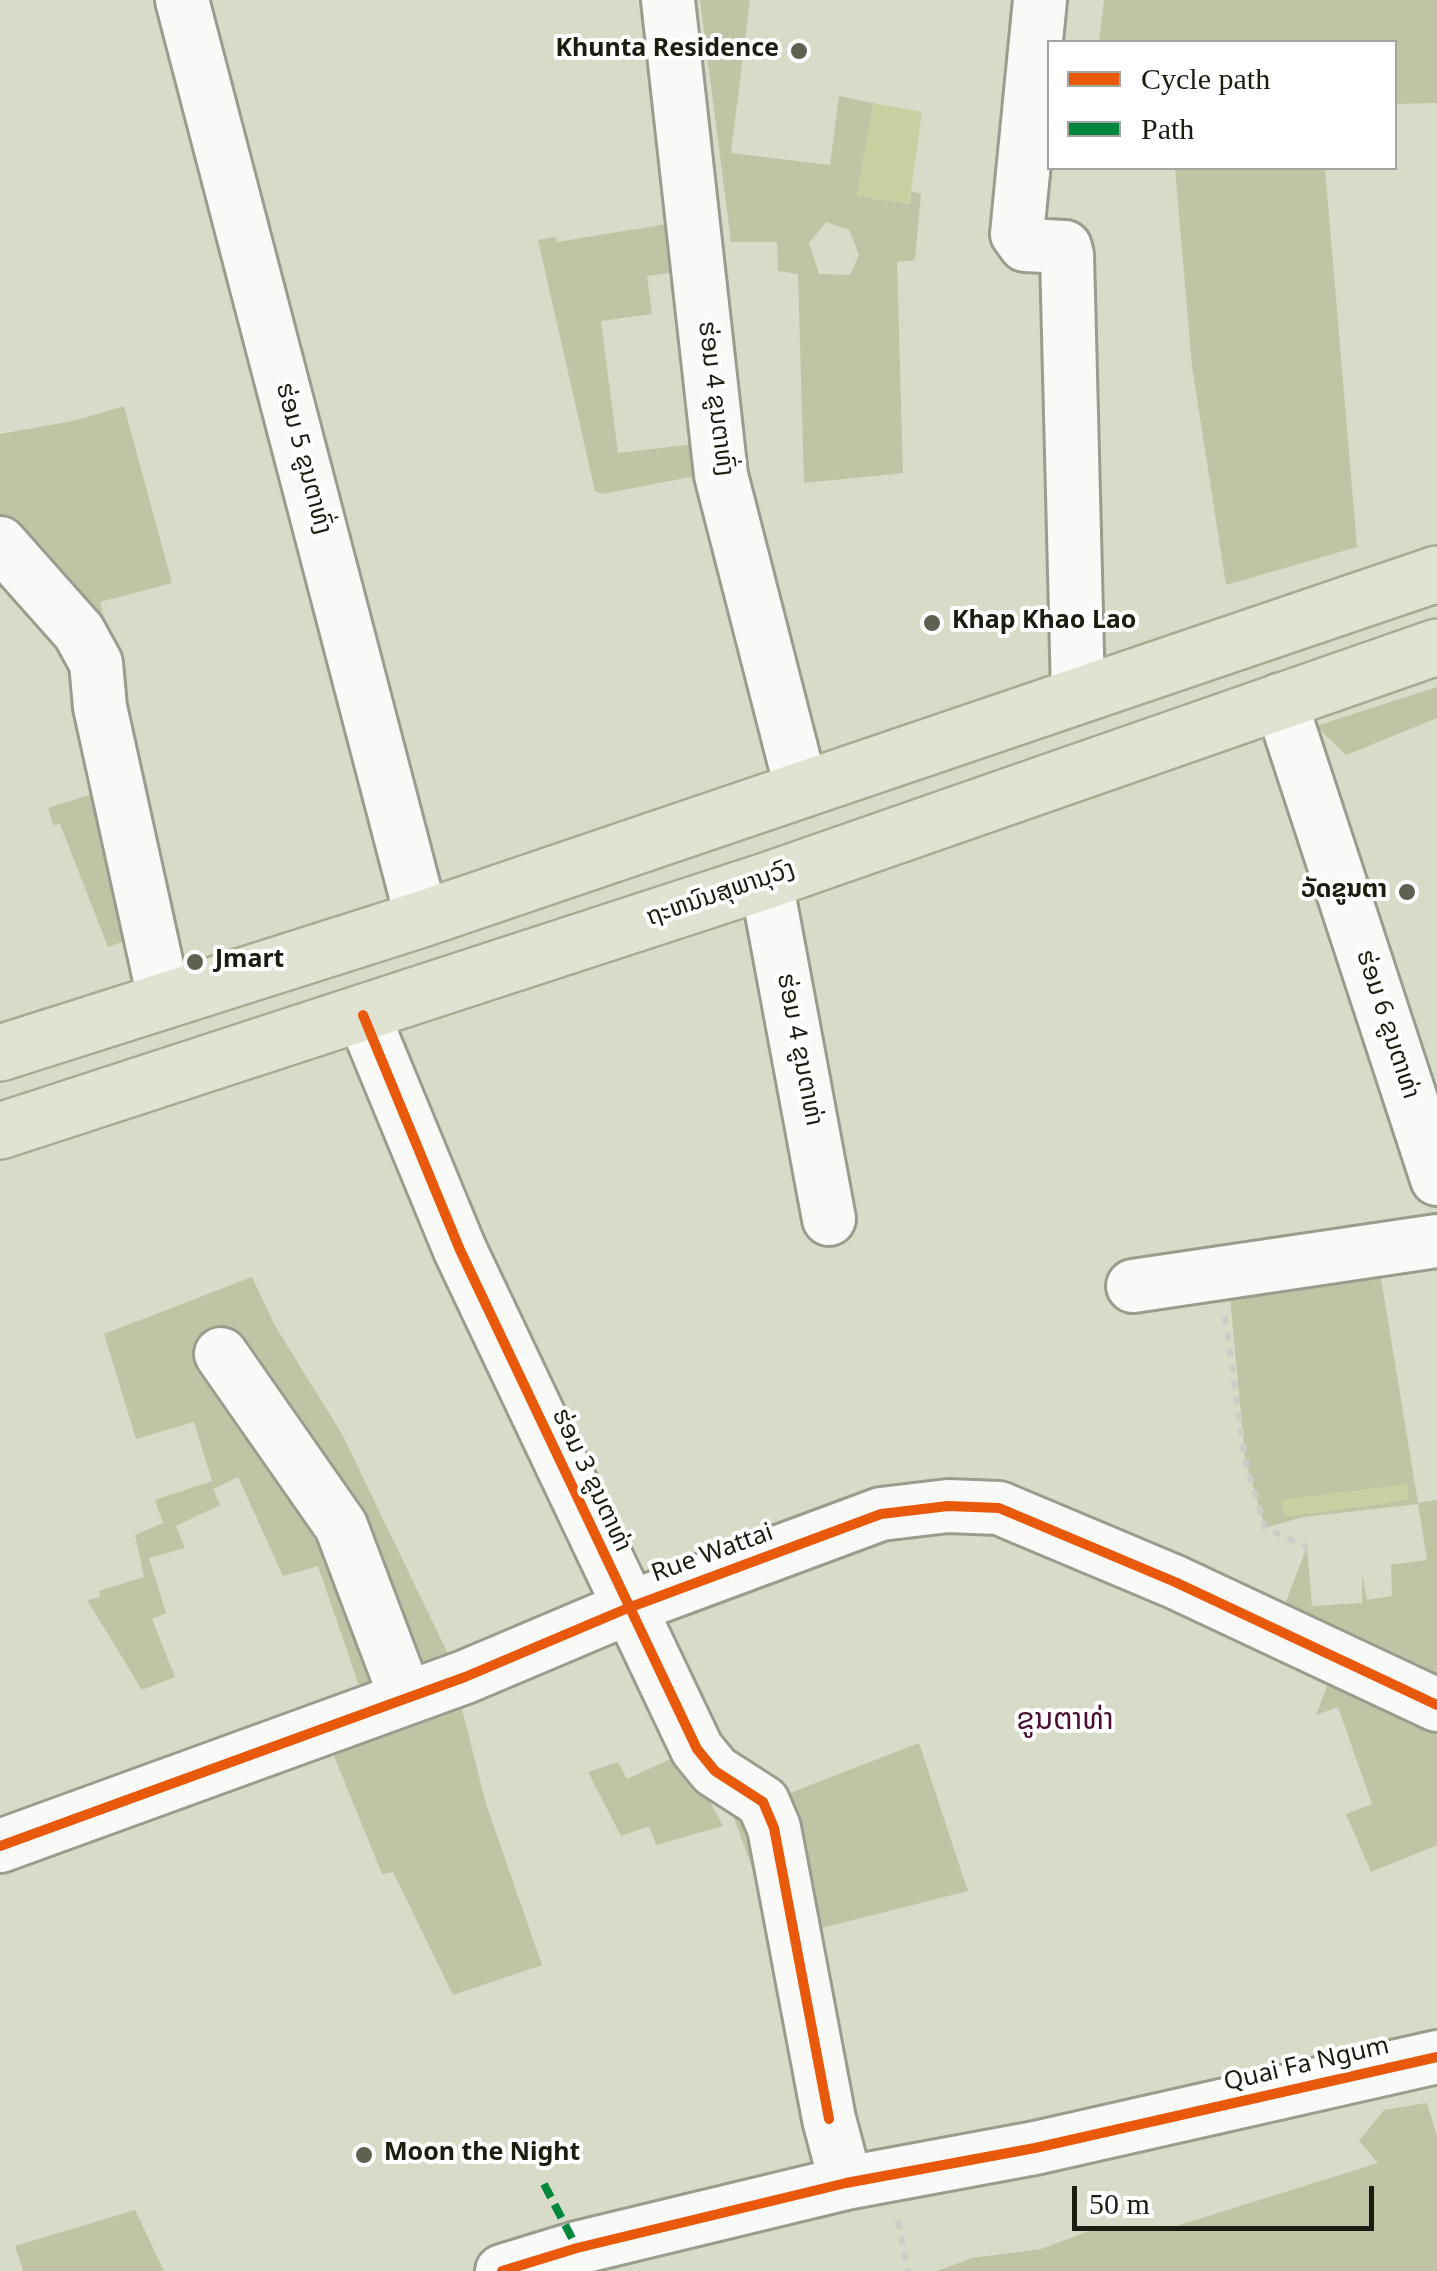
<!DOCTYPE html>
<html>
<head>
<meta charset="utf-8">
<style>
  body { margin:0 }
  #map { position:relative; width:1437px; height:2271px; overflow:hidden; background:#d8dbc7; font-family:Georgia,serif }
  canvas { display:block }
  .legend { position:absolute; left:1047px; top:40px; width:350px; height:130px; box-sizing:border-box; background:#fff; border:2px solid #a4a59f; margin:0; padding:12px 18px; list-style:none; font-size:30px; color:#1c1d10 }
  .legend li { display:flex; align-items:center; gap:20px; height:50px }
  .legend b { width:50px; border:2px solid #a4a59f }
  .scale { position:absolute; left:1072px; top:2186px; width:302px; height:45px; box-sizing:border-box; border:5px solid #1c1d10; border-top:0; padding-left:12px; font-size:30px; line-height:35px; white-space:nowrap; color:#1c1d10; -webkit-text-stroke:8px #fff; paint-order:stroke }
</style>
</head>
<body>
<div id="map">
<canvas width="1437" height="2271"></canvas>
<ul class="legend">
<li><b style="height:12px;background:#e8590c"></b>Cycle path</li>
<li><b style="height:12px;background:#00873e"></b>Path</li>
</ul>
<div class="scale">50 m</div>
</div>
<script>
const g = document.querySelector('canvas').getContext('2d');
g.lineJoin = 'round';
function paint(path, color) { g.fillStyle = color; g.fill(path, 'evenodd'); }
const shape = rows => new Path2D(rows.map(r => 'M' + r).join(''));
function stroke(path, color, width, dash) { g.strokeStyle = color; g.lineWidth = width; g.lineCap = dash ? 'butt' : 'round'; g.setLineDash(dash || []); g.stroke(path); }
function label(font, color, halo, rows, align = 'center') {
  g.font = font + ' Georgia,"Noto Sans Lao",serif'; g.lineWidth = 8; g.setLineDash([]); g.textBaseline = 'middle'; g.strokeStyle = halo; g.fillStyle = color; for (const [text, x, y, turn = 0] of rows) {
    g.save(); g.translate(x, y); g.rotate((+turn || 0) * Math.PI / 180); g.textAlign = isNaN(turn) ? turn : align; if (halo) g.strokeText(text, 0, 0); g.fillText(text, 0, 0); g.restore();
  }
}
paint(shape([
  [700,0,750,0,731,153,830,165,839,96,873,103,857,196,910,204,911,191,921,194,915,260,897,262,903,473,804,483,798,274,778,271,777,242,731,242],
  [826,222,849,230,859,255,850,275,819,274,809,243],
  [1104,0,1437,0,1437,103,1395,104,1394,42,1099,42],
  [1175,168,1325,168,1357,547,1226,585,1192,366],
  [673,223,677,272,647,276,652,314,601,321,618,453,704,443,706,474,602,494,595,491,538,240,556,237,557,242],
  [124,406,172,583,100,602,112,650,0,524,0,434,73,421],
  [1437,687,1437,718,1346,755,1316,726],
  [99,792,144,934,108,947,60,824,53,825,48,808],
  [1379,1266,1418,1503,1437,1500,1437,1685,1282,1612,1307,1547,1312,1606,1362,1603,1362,1573,1367,1600,1392,1596,1391,1565,1427,1560,1418,1504,1303,1517,1265,1528,1245,1459,1230,1297],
  [252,1277,275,1326,342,1434,449,1656,367,1709,318,1566,283,1576,238,1477,213,1489,220,1505,176,1526,185,1548,149,1558,166,1613,152,1619,175,1677,142,1690,87,1600,100,1597,99,1591,144,1577,135,1535,163,1523,155,1500,212,1481,194,1422,136,1439,104,1334],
  [1330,1678,1437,1718,1437,1845,1371,1872,1346,1814,1372,1804,1338,1707,1316,1715],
  [462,1709,486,1804,542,1965,453,1995,393,1872,382,1874,332,1751],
  [919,1743,968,1891,778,1939,733,1815],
  [684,1753,723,1826,656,1845,649,1826,621,1836,588,1772,618,1762,627,1779],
  [1427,2103,1437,2136,1437,2271,937,2271,972,2258,1041,2249,1097,2228,1173,2227,1378,2163,1359,2141,1384,2110],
  [135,2210,164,2271,23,2271,15,2246]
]), '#c0c4a5');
paint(shape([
  [873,103,922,112,909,204,857,196],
  [1407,1484,1409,1500,1284,1517,1282,1500]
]), '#c9cfa1');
const minor = shape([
  [182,0,422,919],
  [668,0,721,475,802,791],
  [1040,0,1017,234,1025,245,1065,247,1067,255,1078,693],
  [0,543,79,632,96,663,100,707,164,998],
  [1280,700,1437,1179],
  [766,881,829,1219],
  [363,1015,460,1250,697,1749,715,1771,763,1802,774,1828,829,2119,846,2183],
  [1133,1286,1437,1241],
  [221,1354,341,1526,406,1698],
  [0,1846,465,1677,628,1608,881,1514,948,1506,999,1508,1175,1582,1437,1705],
  [502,2271,577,2248,846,2183,1035,2148,1437,2057]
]);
const highway = shape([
  [0,1053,422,919,1437,574],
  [0,1131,766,881,1437,647]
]);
stroke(minor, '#9a9c8d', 58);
stroke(highway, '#a8aa92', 60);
stroke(shape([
  [1225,1317,1245,1459,1265,1528,1307,1547],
  [898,2221,908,2271]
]), '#cccdc7', 6, [8, 8]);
stroke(minor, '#f9faf7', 52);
stroke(highway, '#e0e2d2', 55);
stroke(shape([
  [544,2184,577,2248]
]), '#00873e', 8, [15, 8]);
stroke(shape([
  [363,1015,460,1250,697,1749,715,1771,763,1802,774,1828,829,2119],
  [0,1846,465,1677,628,1608,881,1514,948,1506,999,1508,1175,1582,1437,1705],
  [502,2271,577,2248,846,2183,1035,2148,1437,2057]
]), '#e8590c', 10);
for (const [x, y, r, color] of [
  [799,51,10,"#5e6050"],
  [932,623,10,"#5e6050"],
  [1407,892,10,"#5e6050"],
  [195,962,10,"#5e6050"],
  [364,2155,10,"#5e6050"]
]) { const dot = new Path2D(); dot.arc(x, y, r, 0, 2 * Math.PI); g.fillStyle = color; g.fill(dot); stroke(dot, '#fff', 4); }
label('bold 25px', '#1c1d10', '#fff', [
  ["Khunta Residence",779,51,"right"],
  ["Khap Khao Lao",952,623],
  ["ວັດຂູນຕາ",1387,892,"right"],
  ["Jmart",215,962],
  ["Moon the Night",384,2155]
], 'left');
label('25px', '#1c1d10', '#fff', [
  ["ຮ່ອມ 4 ຂູນຕາທົ່ງ",714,399,83],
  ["ຮ່ອມ 5 ຂູນຕາທົ່ງ",302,459,75],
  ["ຖະຫນົນສຸພານຸວົງ",721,895,-19],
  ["ຮ່ອມ 6 ຂູນຕາທ່າ",1386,1025,72],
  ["ຮ່ອມ 4 ຂູນຕາທ່າ",798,1050,79],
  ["ຮ່ອມ 3 ຂູນຕາທ່າ",590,1481,65],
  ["Rue Wattai",713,1555,-20],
  ["Quai Fa Ngum",1307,2066,-13]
]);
label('30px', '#4b0d31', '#fff', [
  ["ຂູນຕາທ່າ",1065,1722]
]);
</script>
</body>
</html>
